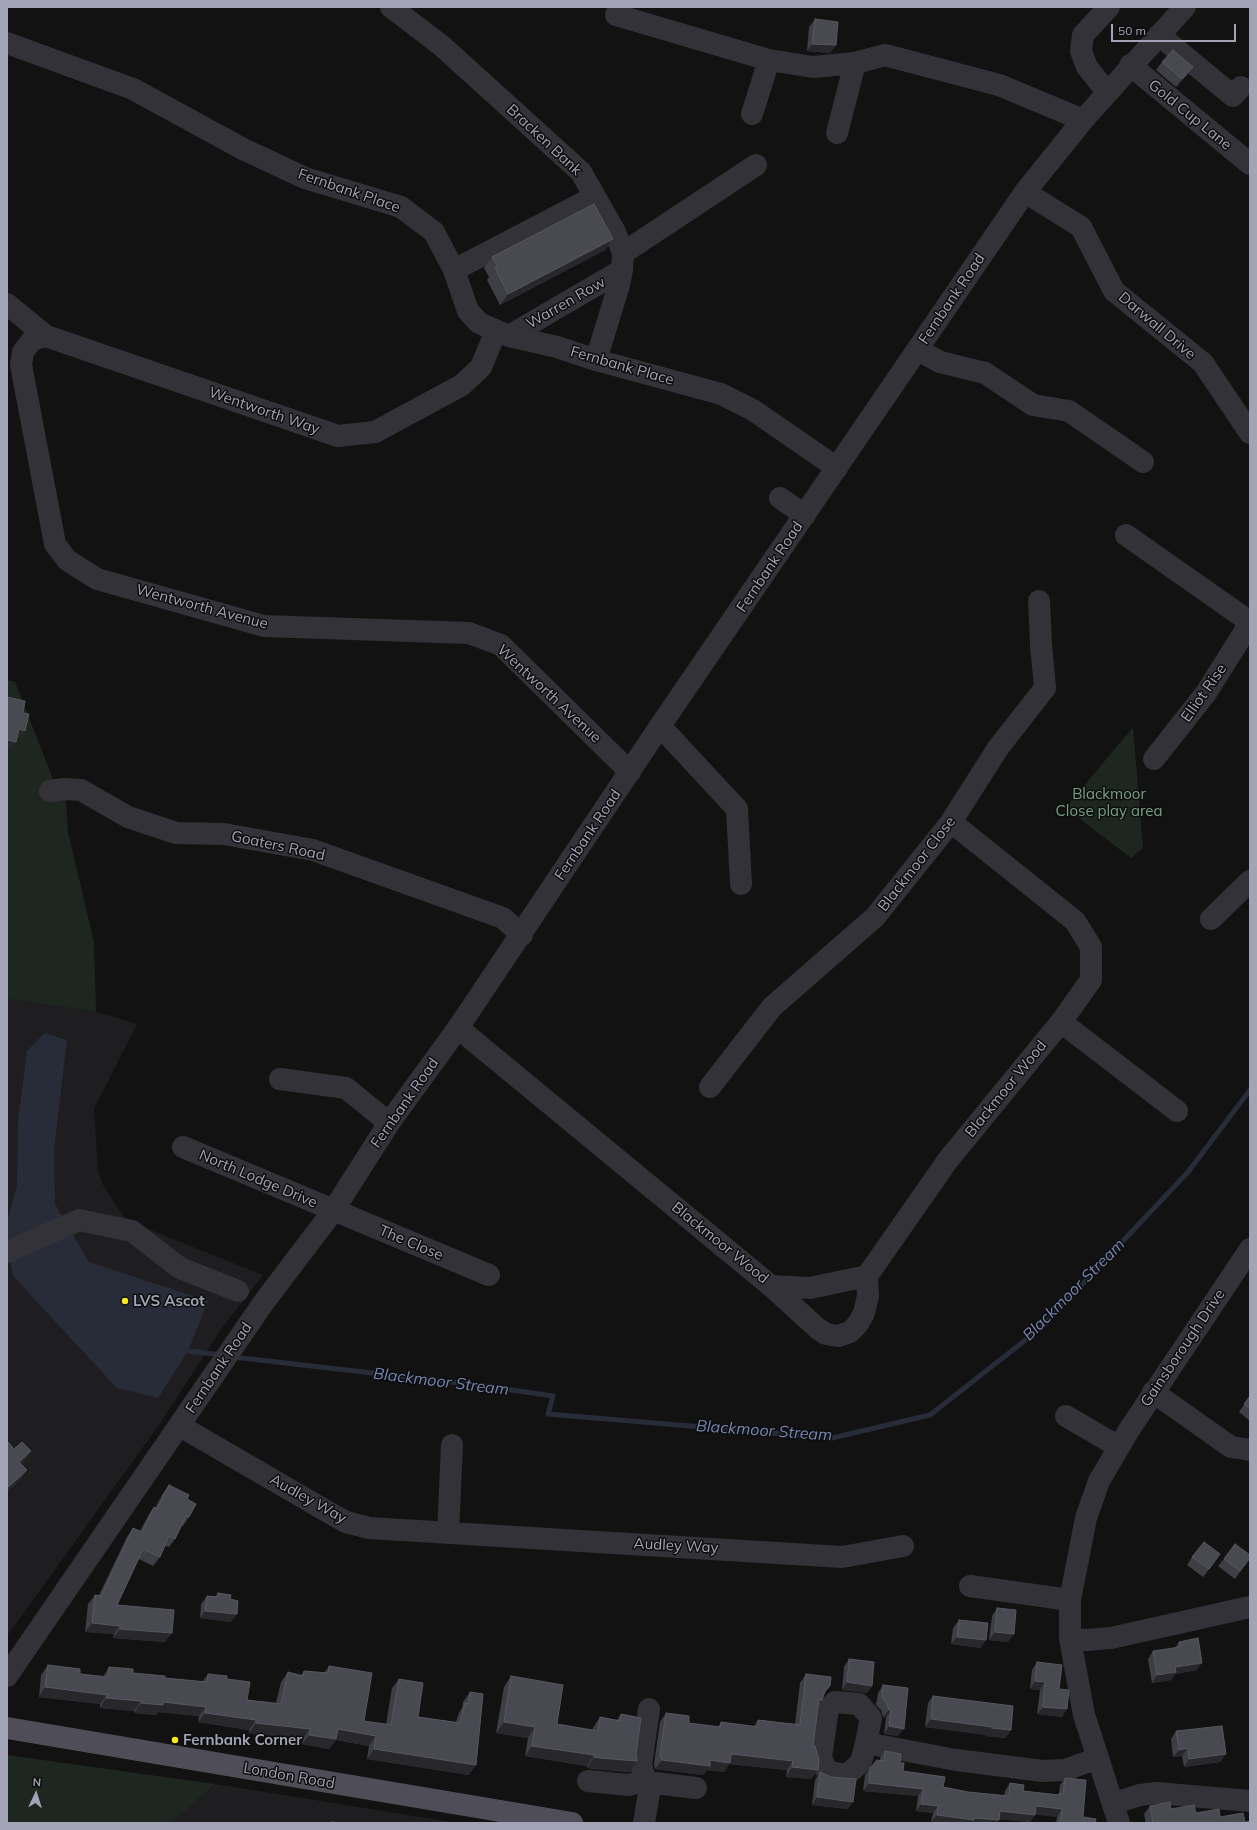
<!DOCTYPE html>
<html>
<head>
<meta charset="utf-8">
<style>
  body { margin:0 }
  #map { position:relative; width:1257px; height:1830px; overflow:hidden; background:#121213; font-family:Mulish,sans-serif }
  canvas { display:block }
  .frame { position:absolute; inset:0; border:8px solid #a2a3b5; pointer-events:none }
  .north { position:absolute; left:16px; top:1774px; width:40px; height:40px; -webkit-text-stroke:3px #0d0d0e; paint-order:stroke; rotate:4deg; font-size:11px; font-weight:700; line-height:16px; text-align:center; color:#a2a3b5 }
  .north::after { content:''; display:block; margin:auto; width:14px; height:18px; background:#a2a3b5; clip-path:polygon(50% 0,100% 100%,50% 72%,0 100%) }
  .scale { position:absolute; left:1111px; top:24px; width:125px; height:18px; box-sizing:border-box; border:2px solid #a2a3b5; border-top:0; padding-left:5px; font-size:12px; line-height:14px; white-space:nowrap; color:#a2a3b5; -webkit-text-stroke:3px #0d0d0e; paint-order:stroke }
</style>
</head>
<body>
<div id="map">
<canvas width="1257" height="1830"></canvas>
<div class="frame"></div>
<div class="north">N</div>
<div class="scale">50 m</div>
</div>
<script>
const g = document.querySelector('canvas').getContext('2d');
g.lineJoin = 'round';
function paint(path, color) { g.fillStyle = color; g.fill(path, 'evenodd'); }
const shape = rows => new Path2D(rows.map(r => 'M' + r).join(''));
function stroke(path, color, width, dash) { g.strokeStyle = color; g.lineWidth = width; g.lineCap = dash ? 'butt' : 'round'; g.setLineDash(dash || []); g.stroke(path); }
function label(font, color, halo, rows, align = 'center') {
  g.font = font + ' Mulish,sans-serif'; g.lineWidth = 3; g.setLineDash([]); g.textBaseline = 'middle'; g.strokeStyle = halo; g.fillStyle = color; for (const [text, x, y, turn = 0] of rows) {
    g.save(); g.translate(x, y); g.rotate((+turn || 0) * Math.PI / 180); g.textAlign = isNaN(turn) ? turn : align; if (halo) g.strokeText(text, 0, 0); g.fillText(text, 0, 0); g.restore();
  }
}
paint(shape([
  [7,999,96,1012,137,1024,94,1109,98,1172,104,1187,126,1220,263,1275,222,1328,159,1425,7,1636],
  [215,1784,458,1823,172,1823]
]), '#1e1e20');
paint(shape([
  [7,680,15,682,53,779,65,789,68,832,94,942,96,1012,7,999],
  [1133,727,1143,848,1131,858,1063,806,1067,806],
  [7,1755,215,1784,172,1823,7,1823]
]), '#1e2620');
paint(shape([
  [45,1033,67,1040,54,1150,55,1204,89,1262,208,1301,188,1351,158,1398,117,1388,13,1276,7,1241,7,1222,17,1186,18,1121,27,1051]
]), '#272c38');
stroke(shape([
  [188,1351,222,1355],
  [233,1357,477,1385,553,1396,548,1414,832,1438,930,1415,1042,1327,1188,1172,1250,1090]
]), '#272c38', 5);
stroke(shape([
  [391,7,442,46,581,172,615,232,623,253,622,270,619,285,596,360],
  [616,15,769,60,813,67,855,63,885,55,999,85,1083,120],
  [1159,35,1233,96,1241,87],
  [7,43,133,89,243,149,305,178,401,207,434,232,454,270,468,311,479,323,509,336,557,347,596,360,721,394,753,410,837,468],
  [1130,65,1250,164],
  [1107,92,1087,67,1081,51,1083,35,1109,7],
  [752,114,769,60],
  [837,133,855,63],
  [1025,192,1081,227,1114,291,1203,363,1250,433],
  [623,253,756,165],
  [454,270,594,197],
  [7,304,46,336,338,436,375,432,462,385,481,367,496,331],
  [46,336,32,340,23,352,21,365,55,544,67,560,97,579,264,626,469,633,501,645,630,772],
  [509,336,622,270],
  [918,350,940,362,985,373,1033,405,1069,411,1143,462],
  [780,498,805,515],
  [1126,535,1250,622],
  [660,726,737,809,741,884],
  [1154,759,1206,693,1250,623],
  [50,791,65,789,81,790,128,817,176,833,224,834,313,850,503,918,522,935],
  [1211,919,1250,881],
  [1061,1022,1177,1111],
  [458,1028,771,1286,810,1288,867,1276,948,1160,1061,1022,1091,980,1091,947,1075,921,951,822],
  [280,1079,346,1088,389,1123],
  [710,1087,772,1007,875,917,951,822,998,748,1045,688,1041,645,1039,601],
  [183,1147,489,1275],
  [7,1252,79,1220,132,1231,180,1268,238,1291],
  [771,1286,817,1328,826,1334,838,1336,850,1332,858,1324,864,1313,868,1296,867,1276],
  [1153,1392,1231,1447,1250,1450],
  [1066,1416,1119,1447],
  [180,1426,335,1516,346,1522,369,1528,842,1557,903,1546],
  [448,1533,452,1445],
  [970,1586,1070,1600],
  [1070,1639,1087,1640,1111,1638,1250,1607],
  [7,1676,264,1302,333,1211,389,1123,458,1028,660,726,1025,192,1083,120,1185,7],
  [866,1743,861,1762,847,1775,827,1772,821,1757,828,1709,835,1702,859,1704,871,1718,866,1743,956,1760,1043,1771,1065,1770,1098,1758],
  [588,1781,629,1785,645,1780],
  [647,1784,655,1783,696,1788],
  [1114,1803,1140,1795,1156,1793,1250,1801],
  [644,1823,649,1793,641,1765,649,1709],
  [1119,1823,1084,1715,1070,1639,1070,1600,1086,1518,1099,1481,1129,1430,1250,1249]
]), '#333239', 22);
stroke(shape([
  [7,1728,572,1823]
]), '#4f4e58', 22);
paint(shape([
  [815,19,836,45,830,53,807,51,809,27],
  [1162,62,1193,67,1187,75,1176,87,1156,70],
  [613,239,605,250,500,305,487,280,489,277,484,268,492,257],
  [1250,1396,1250,1421,1239,1412],
  [169,1485,187,1499,189,1517,183,1526,182,1525,175,1539,169,1547,165,1546,160,1557,153,1566,139,1559,117,1605,165,1642,113,1638,114,1634,85,1632,88,1604,95,1595,99,1595,127,1537,133,1528,140,1531,148,1516,154,1507,155,1508,163,1493],
  [1192,1557,1215,1562,1203,1577,1187,1565],
  [1250,1558,1235,1579,1218,1566,1224,1559],
  [218,1593,230,1599,231,1622,200,1618,201,1604,207,1596,215,1597],
  [997,1608,1008,1642,989,1640,992,1616],
  [959,1620,981,1648,951,1644,953,1628],
  [1179,1642,1197,1670,1175,1674,1171,1680,1152,1683,1148,1659,1153,1651,1175,1648],
  [849,1659,872,1686,867,1693,842,1690,844,1667],
  [1037,1662,1059,1689,1062,1717,1037,1714,1040,1690,1030,1689,1032,1670],
  [48,1665,80,1674,103,1677,109,1667,133,1673,165,1678,202,1682,208,1674,227,1679,247,1700,276,1703,281,1682,288,1672,301,1675,304,1671,324,1673,329,1666,364,1721,386,1724,392,1688,399,1679,418,1717,456,1722,459,1713,462,1708,463,1702,470,1692,469,1775,367,1759,369,1746,336,1740,329,1749,302,1744,303,1739,249,1733,249,1730,198,1722,199,1716,158,1712,156,1715,134,1713,134,1711,100,1708,100,1704,39,1697,41,1675],
  [806,1674,823,1696,818,1706,813,1745,818,1770,811,1779,786,1777,787,1770,729,1764,724,1772,707,1770,703,1775,655,1769,654,1764,660,1722,666,1713,689,1723,718,1727,721,1722,754,1726,758,1720,795,1724,800,1683],
  [511,1676,557,1724,592,1730,593,1728,600,1717,617,1720,621,1714,636,1753,637,1761,630,1772,593,1769,587,1768,587,1766,525,1756,528,1738,496,1733,504,1687],
  [883,1685,908,1688,898,1736,884,1734,886,1718,883,1717,881,1710,876,1705,878,1693],
  [933,1696,1011,1730,1005,1738,986,1736,987,1735,925,1727,928,1703],
  [1176,1731,1226,1754,1220,1762,1184,1767,1182,1756,1173,1757,1171,1739],
  [885,1751,900,1763,903,1771,943,1787,968,1792,1004,1796,1005,1791,1010,1783,1023,1791,1058,1795,1059,1793,1060,1785,1065,1778,1083,1817,1095,1823,1056,1823,1057,1817,1035,1814,1030,1822,999,1819,931,1822,933,1813,916,1811,918,1796,863,1791,865,1775,870,1768,880,1760,880,1758],
  [820,1772,831,1777,848,1809,812,1805,815,1780],
  [1150,1806,1220,1817,1250,1823,1146,1823,1144,1814]
]), '#3e3f44');
paint(shape([
  [812,44,836,45,830,53,807,51],
  [1193,67,1187,75,1176,87,1182,79],
  [613,239,605,250,500,305,508,294],
  [19,729,25,731,20,738,13,737],
  [7,740,16,742,10,750,7,749],
  [31,1451,23,1463,11,1473,19,1462],
  [27,1470,19,1481,7,1492,7,1488],
  [205,1611,237,1614,231,1622,200,1618],
  [92,1623,120,1626,114,1634,85,1632],
  [120,1629,172,1633,165,1642,113,1638],
  [995,1632,1014,1634,1008,1642,989,1640],
  [957,1637,986,1640,981,1648,951,1644],
  [1202,1663,1197,1670,1175,1674,1171,1680,1152,1683,1157,1675,1175,1667],
  [1035,1681,1045,1682,1040,1690,1030,1689],
  [847,1682,872,1686,867,1693,842,1690],
  [830,1686,815,1709,812,1709,825,1691],
  [45,1687,107,1695,100,1704,39,1697],
  [106,1698,141,1701,134,1711,100,1708],
  [163,1702,206,1707,199,1716,158,1712,156,1715,134,1713,141,1703],
  [1043,1707,1067,1709,1062,1717,1037,1714],
  [889,1710,891,1710,886,1718,883,1717],
  [205,1713,256,1720,249,1730,198,1722],
  [931,1719,992,1727,987,1735,925,1727],
  [504,1722,535,1727,528,1738,496,1733],
  [256,1723,310,1729,303,1739,249,1733],
  [889,1726,904,1729,898,1736,884,1734],
  [992,1728,1011,1730,1005,1738,986,1736],
  [338,1729,376,1736,369,1746,336,1740,329,1749,302,1744,309,1735],
  [532,1746,594,1755,587,1766,525,1756],
  [1188,1748,1182,1756,1173,1757,1179,1750],
  [374,1749,476,1765,469,1775,367,1759],
  [731,1754,793,1761,787,1770,729,1764,724,1772,707,1770,703,1775,655,1769,662,1760,710,1760],
  [1226,1754,1220,1762,1184,1767,1189,1759],
  [594,1757,637,1761,630,1772,587,1768],
  [792,1767,818,1770,811,1779,786,1777],
  [869,1783,923,1789,918,1796,863,1791],
  [817,1797,853,1802,848,1809,812,1805],
  [921,1804,938,1806,933,1813,916,1811],
  [1036,1806,1062,1809,1057,1817,1031,1814],
  [1000,1811,1035,1815,1030,1822,994,1819],
  [937,1815,999,1820,997,1823,935,1823,931,1822]
]), '#28282c');
const building = shape([
  [815,19,838,22,836,45,812,44,815,19],
  [1173,50,1193,67,1182,79,1162,62,1173,50],
  [594,204,613,239,508,294,495,268,498,267,492,257,594,204],
  [7,697,25,701,23,713,29,714,25,731,19,729,16,742,7,740,7,697],
  [1250,1396,1250,1409,1244,1404,1250,1396],
  [7,1441,14,1449,22,1442,31,1451,19,1462,27,1470,7,1488,7,1441],
  [169,1485,189,1495,187,1499,196,1504,189,1517,186,1516,175,1539,169,1536,160,1557,143,1549,117,1605,174,1610,172,1633,120,1629,120,1626,92,1623,95,1595,101,1596,133,1528,142,1532,154,1507,157,1509,169,1485],
  [1204,1542,1220,1554,1209,1569,1192,1557,1204,1542],
  [1235,1544,1250,1555,1250,1558,1240,1571,1224,1559,1235,1544],
  [218,1593,231,1595,230,1599,238,1601,237,1614,205,1611,207,1596,218,1597,218,1593],
  [997,1608,1016,1610,1014,1634,995,1632,997,1608],
  [959,1620,988,1623,986,1640,957,1637,959,1620],
  [1198,1638,1202,1663,1175,1667,1176,1672,1157,1675,1153,1651,1180,1647,1179,1642,1198,1638],
  [849,1659,874,1662,872,1686,847,1682,849,1659],
  [1037,1662,1062,1665,1059,1689,1069,1690,1067,1709,1043,1707,1045,1682,1035,1681,1037,1662],
  [48,1665,80,1669,80,1674,108,1677,109,1667,133,1669,133,1673,165,1676,165,1678,207,1682,208,1674,227,1676,227,1679,250,1682,247,1700,281,1704,288,1672,303,1676,304,1671,328,1673,329,1666,372,1673,364,1721,391,1725,399,1679,423,1683,418,1717,460,1723,465,1703,468,1704,470,1692,483,1694,476,1765,374,1749,376,1736,338,1729,336,1739,309,1735,310,1729,256,1723,256,1720,205,1713,206,1707,163,1702,163,1705,141,1703,141,1701,106,1698,107,1695,45,1687,48,1665],
  [806,1674,831,1677,830,1686,825,1691,822,1700,819,1700,813,1745,815,1746,819,1760,818,1770,792,1767,793,1761,731,1754,730,1763,710,1760,710,1766,662,1760,660,1755,666,1713,689,1716,689,1723,720,1727,721,1722,758,1727,758,1720,800,1725,806,1674],
  [511,1676,563,1685,557,1724,598,1731,600,1717,620,1721,621,1714,641,1718,636,1753,637,1761,600,1758,594,1757,594,1755,532,1746,535,1727,504,1722,511,1676],
  [883,1685,908,1688,904,1729,889,1726,891,1710,889,1710,886,1702,882,1697,883,1685],
  [933,1696,1013,1706,1011,1730,992,1728,992,1727,931,1719,933,1696],
  [1222,1726,1226,1754,1189,1759,1188,1748,1179,1750,1176,1731,1222,1726],
  [885,1751,901,1754,900,1763,904,1763,903,1771,945,1777,943,1787,968,1792,1009,1796,1010,1783,1024,1785,1023,1791,1059,1795,1059,1793,1063,1794,1065,1778,1086,1780,1083,1817,1096,1819,1095,1823,1060,1823,1062,1809,1036,1806,1035,1815,1000,1811,999,1820,974,1818,974,1820,937,1815,938,1806,921,1804,923,1789,869,1783,870,1768,877,1760,884,1761,885,1751],
  [820,1772,831,1777,856,1779,853,1802,817,1797,820,1772],
  [1170,1802,1171,1809,1194,1805,1196,1813,1219,1809,1220,1817,1243,1813,1245,1822,1250,1821,1250,1823,1153,1823,1150,1806,1170,1802],
  [332,1822,342,1823,331,1823,332,1822]
]);
paint(building, '#484951');
stroke(building, '#565760', 1);
for (const [x, y, r, color] of [
  [125,1301,4,"#fce922"],
  [175,1740,4,"#fce922"]
]) { const dot = new Path2D(); dot.arc(x, y, r, 0, 2 * Math.PI); g.fillStyle = color; g.fill(dot); stroke(dot, '#0d0d0e', 1.5); }
label('15px', '#a2a3b5', '#0d0d0e', [
  ["Gold Cup Lane",1190,115,39],
  ["Bracken Bank",544,140,43],
  ["Fernbank Place",349,191,19],
  ["Fernbank Road",952,299,-56],
  ["Warren Row",566,303,-30],
  ["Darwall Drive",1157,326,40],
  ["Fernbank Place",622,366,16],
  ["Wentworth Way",264,411,19],
  ["Fernbank Road",770,567,-56],
  ["Wentworth Avenue",202,607,15],
  ["Elliot Rise",1204,693,-55],
  ["Wentworth Avenue",549,694,43],
  ["Fernbank Road",588,835,-56],
  ["Goaters Road",278,846,12],
  ["Blackmoor Close",917,864,-52],
  ["Blackmoor Wood",1006,1089,-51],
  ["Fernbank Road",405,1103,-55],
  ["North Lodge Drive",258,1179,23],
  ["The Close",411,1243,23],
  ["Blackmoor Wood",720,1243,39],
  ["Gainsborough Drive",1183,1348,-56],
  ["Fernbank Road",219,1368,-56],
  ["Audley Way",308,1499,29],
  ["Audley Way",676,1546,3],
  ["London Road",289,1776,10]
]);
label('15px', '#78a185', '#0d0d0e', [
  ["Blackmoor",1109,794],
  ["Close play area",1109,811]
]);
label('bold 15px', '#a2a3b5', '#0d0d0e', [
  ["LVS Ascot",133,1301],
  ["Fernbank Corner",183,1740]
], 'left');
label('italic 16px', '#7787b2', '#0d0d0e', [
  ["Blackmoor Stream",1074,1290,-45],
  ["Blackmoor Stream",441,1382,7],
  ["Blackmoor Stream",764,1431,4]
]);
</script>
</body>
</html>
